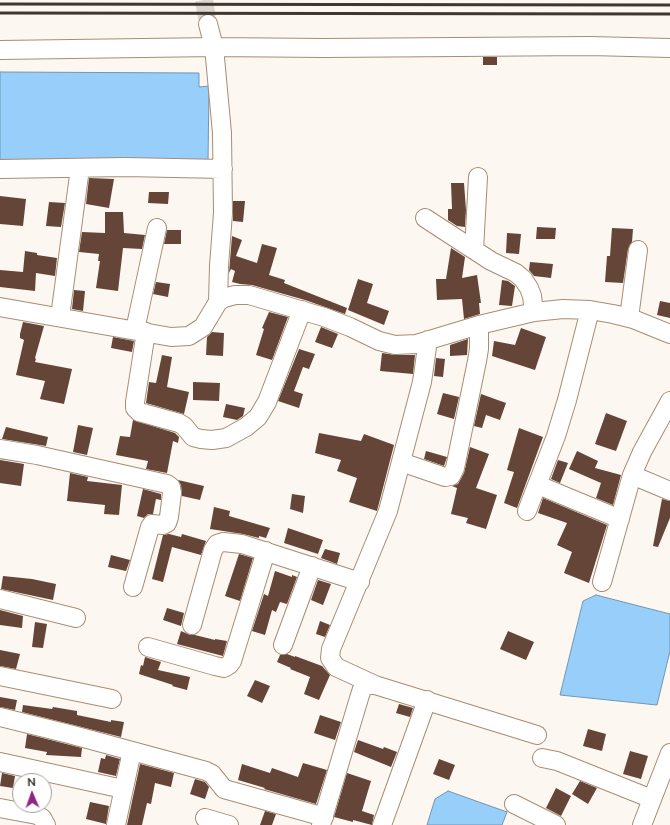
<!DOCTYPE html>
<html>
<head>
<meta charset="utf-8">
<style>
  body { margin:0 }
  #map { position:relative; width:670px; height:825px; overflow:hidden; background:#fdf7f2; font-family:Mulish,sans-serif }
  canvas { display:block }
  .north { position:absolute; left:12px; top:773px; width:40px; height:40px; box-sizing:border-box; background:#fff; border:1px solid #a4a09c; border-radius:50%; rotate:358deg; font-size:11px; font-weight:700; line-height:16px; text-align:center; color:#1b1208 }
  .north::after { content:''; display:block; margin:auto; width:14px; height:18px; background:#942484; clip-path:polygon(50% 0,100% 100%,50% 72%,0 100%) }
</style>
</head>
<body>
<div id="map">
<canvas width="670" height="825"></canvas>
<div class="north">N</div>
</div>
<script>
const g = document.querySelector('canvas').getContext('2d');
g.lineJoin = 'round';
function paint(path, color) { g.fillStyle = color; g.fill(path, 'evenodd'); }
const shape = rows => new Path2D(rows.map(r => 'M' + r).join(''));
function stroke(path, color, width, dash) { g.strokeStyle = color; g.lineWidth = width; g.lineCap = dash ? 'butt' : 'round'; g.setLineDash(dash || []); g.stroke(path); }
const water = shape([
  [0,72,199,73,199,87,209,86,208,162,0,164,0,72],
  [596,595,670,614,670,651,657,705,560,695,583,601,596,595],
  [448,791,507,812,502,825,427,825,435,799,448,791]
]);
paint(water, '#97cefa');
stroke(water, '#7296b1', 1);
paint(shape([
  [483,57,497,57,497,65,483,65],
  [89,178,114,179,109,208,86,204],
  [451,183,464,183,466,210,465,227,457,226,448,220,448,209,452,209],
  [149,192,169,192,168,204,148,203],
  [0,196,26,199,23,226,0,224],
  [233,201,245,201,243,222,233,221],
  [49,202,65,203,61,227,46,226],
  [105,212,123,212,124,233,145,235,142,249,123,248,118,291,96,288,100,261,98,261,99,254,79,252,82,232,105,233],
  [537,227,556,228,555,239,536,239],
  [612,228,633,229,632,242,628,249,623,283,605,282,607,256,610,256],
  [167,230,181,230,181,244,164,244],
  [507,233,521,234,519,254,506,253],
  [232,236,242,240,236,256,257,263,262,244,277,248,269,275,285,280,284,283,347,308,345,314,305,300,252,285,240,284,232,282,235,271,231,269,229,273],
  [451,248,465,257,462,278,477,275,481,303,479,303,480,314,464,319,462,299,437,300,436,279,446,279],
  [25,251,37,253,37,255,57,258,55,276,36,273,35,291,0,287,0,270,23,272],
  [530,262,553,264,551,278,534,276,529,270],
  [358,279,373,284,367,303,389,311,384,325,348,310],
  [502,280,508,281,515,286,512,306,499,305],
  [156,282,170,284,168,297,153,294],
  [74,290,85,291,83,311,72,309],
  [660,301,670,303,670,318,657,315],
  [269,312,288,317,272,360,256,355,264,329,262,328],
  [23,322,44,326,35,358,36,359,35,362,72,369,64,404,40,399,45,381,16,375,24,340,20,338,20,334],
  [321,327,338,334,332,348,315,342],
  [521,328,546,337,535,370,492,356,494,341,515,345],
  [212,332,224,333,223,356,206,355,207,337],
  [113,337,134,341,132,352,111,348],
  [468,339,467,355,450,356,450,345],
  [299,349,315,354,309,369,303,367,294,391,303,394,299,408,278,401],
  [382,353,395,355,415,355,413,374,380,371],
  [162,355,172,357,167,387,189,392,184,414,146,403,149,382,156,383],
  [436,358,445,359,443,377,434,376],
  [193,382,220,383,219,401,193,400],
  [443,393,459,397,454,419,437,414],
  [481,394,506,403,500,420,486,415,482,428,474,426],
  [226,404,245,408,243,416,237,420,223,417],
  [606,413,627,421,616,451,595,444],
  [133,420,175,433,179,437,178,443,173,441,167,473,146,469,148,461,116,455,120,436,130,437],
  [78,425,93,428,87,455,73,452],
  [6,427,48,437,46,446,2,439],
  [519,428,543,437,517,508,504,503,514,472,507,470],
  [319,433,361,441,364,434,394,445,377,511,349,502,357,478,337,471,341,460,315,453],
  [470,447,489,454,476,488,497,495,486,529,466,523,468,518,451,514,457,488,452,486,458,484,464,473],
  [426,451,447,457,444,466,424,459],
  [577,451,598,461,595,468,621,475,613,505,596,498,601,483,569,469],
  [0,460,24,464,21,486,0,483],
  [558,460,568,463,560,483,551,479],
  [70,473,88,477,87,481,122,485,119,515,104,514,105,505,67,501],
  [178,480,204,486,200,500,182,496,181,485],
  [143,489,161,494,161,500,156,499,153,514,148,514,144,518,137,516],
  [292,494,305,496,303,513,290,509],
  [543,498,607,525,589,583,564,573,572,552,557,545,567,523,538,513],
  [662,499,670,501,670,518,658,547,653,546],
  [214,507,230,511,229,516,270,528,266,538,259,536,259,538,243,534,210,529],
  [288,528,323,540,318,554,284,543],
  [169,534,181,537,182,534,206,541,201,555,172,547,163,582,152,579,163,535],
  [325,549,340,553,337,564,321,558],
  [239,554,253,558,240,601,225,596],
  [111,555,130,560,126,571,108,567],
  [275,571,292,577,292,575,297,577,287,604,280,602,276,612,272,610,265,635,252,631,264,594,268,596],
  [3,576,32,579,56,584,53,600,1,589],
  [318,580,331,584,323,605,311,600],
  [167,608,184,613,181,626,163,620],
  [0,610,23,616,22,628,0,625],
  [320,621,330,625,325,637,316,634],
  [35,622,47,624,43,648,32,647],
  [181,631,190,635,195,635,215,640,215,639,227,641,223,656,177,644],
  [508,631,534,642,526,660,500,649],
  [0,650,20,654,16,669,0,666],
  [287,654,295,657,295,656,322,666,330,675,319,700,304,694,310,677,290,669,291,668,277,662,280,655],
  [145,657,161,662,158,670,190,677,187,690,172,686,173,685,139,674,141,665,143,666],
  [255,680,270,686,262,703,247,696],
  [0,697,17,700,15,710,0,707],
  [399,704,413,708,410,717,396,713],
  [23,705,52,709,53,707,77,711,77,715,111,722,111,720,124,722,121,737,22,712],
  [320,715,341,722,335,740,314,733],
  [588,729,606,734,602,751,583,746],
  [27,734,82,748,81,757,46,755,47,752,25,748],
  [358,740,383,749,384,747,397,752,391,767,354,752],
  [630,751,648,756,641,779,623,774],
  [106,755,120,759,116,776,98,772,101,758,105,759],
  [439,759,455,765,449,780,433,774],
  [303,763,327,770,316,804,264,789,265,788,238,780,242,764,270,773,272,768,298,777],
  [140,764,174,773,171,787,155,783,151,804,147,803,142,825,127,825],
  [2,773,15,776,13,788,0,786],
  [347,773,371,781,362,811,374,815,372,825,353,820,353,822,334,817],
  [195,779,205,782,209,787,205,799,190,794],
  [580,781,597,788,588,804,572,794],
  [556,788,571,796,561,816,546,808],
  [90,802,109,806,106,824,86,819],
  [265,811,276,814,272,825,260,825]
]), '#644538');
stroke(shape([
  [204,0,208,24]
]), '#dbd5cf', 18, [18, 9]);
const minor = shape([
  [208,24,214,47,222,133,223,213,219,266,218,302],
  [0,50,214,47,324,48,590,46,670,48],
  [0,169,125,167,223,169],
  [425,218,491,261,516,273,523,279,529,288,532,296,534,312],
  [474,250,478,177],
  [0,307,171,337,189,336,203,327,218,302,224,298,235,295,249,295,324,317,350,327,379,341,395,345,416,344,479,325,534,312,563,309,590,310,613,314,633,319,670,334],
  [60,317,80,168],
  [629,318,638,250],
  [135,330,157,228],
  [146,332,135,402,135,408,139,412,179,423,184,426,193,437,201,439,212,440,226,438,246,427,258,417,267,402,302,310],
  [0,449,37,455,167,484,171,487,172,493,169,517,167,523,163,525,152,524,150,527,133,587],
  [401,462,439,475,445,477,451,476,455,468,477,361,479,349,479,325],
  [632,475,670,491],
  [538,485,620,519],
  [527,511,556,436,567,400,590,310],
  [602,582,632,475,642,452,670,401],
  [0,599,76,618],
  [192,625,213,550,217,544,223,542,242,544,360,582],
  [283,645,312,566],
  [148,647,215,666,224,668,229,665,232,661,266,551],
  [0,676,112,699],
  [375,685,336,667,330,658,331,649,388,511,422,382,428,340],
  [0,717,69,734,206,771,212,774,224,789,324,817],
  [542,758,557,761,652,799],
  [0,762,123,789],
  [514,804,556,825],
  [0,808,37,815,42,818,46,825],
  [205,818,229,825],
  [116,825,132,751],
  [321,825,360,695,362,689,367,685,375,685,537,735],
  [382,825,427,700],
  [642,825,670,753]
]);
stroke(minor, '#a68d73', 20);
stroke(minor, '#fff', 18);
stroke(shape([
  [0,4,670,5],
  [0,13,670,14]
]), '#3f362d', 3);
</script>
</body>
</html>
